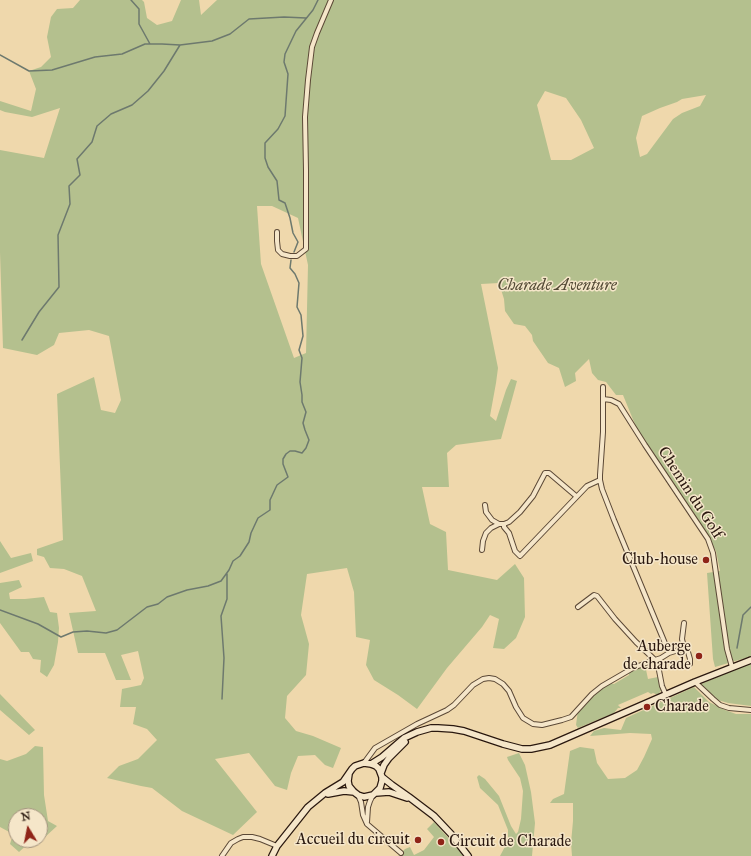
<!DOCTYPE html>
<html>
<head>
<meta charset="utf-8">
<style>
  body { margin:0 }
  #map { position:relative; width:751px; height:856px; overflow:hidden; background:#efd8ac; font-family:"IM FELL Great Primer",serif }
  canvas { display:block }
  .north { position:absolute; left:8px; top:808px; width:40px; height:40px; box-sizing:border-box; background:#f5e6c9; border:1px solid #a4947f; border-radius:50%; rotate:350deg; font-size:11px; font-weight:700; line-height:16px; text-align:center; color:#2a180f }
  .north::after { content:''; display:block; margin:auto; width:14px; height:18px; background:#8f2418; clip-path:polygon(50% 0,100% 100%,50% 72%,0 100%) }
</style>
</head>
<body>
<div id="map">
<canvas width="751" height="856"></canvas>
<div class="north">N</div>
</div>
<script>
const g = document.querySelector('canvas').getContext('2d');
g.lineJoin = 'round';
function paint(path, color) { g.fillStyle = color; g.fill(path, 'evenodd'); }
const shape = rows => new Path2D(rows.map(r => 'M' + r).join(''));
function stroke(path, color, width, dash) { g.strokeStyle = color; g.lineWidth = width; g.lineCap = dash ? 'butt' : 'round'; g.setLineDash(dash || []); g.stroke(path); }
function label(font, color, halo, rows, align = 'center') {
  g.font = font + ' "IM FELL Great Primer",serif'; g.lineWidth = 3; g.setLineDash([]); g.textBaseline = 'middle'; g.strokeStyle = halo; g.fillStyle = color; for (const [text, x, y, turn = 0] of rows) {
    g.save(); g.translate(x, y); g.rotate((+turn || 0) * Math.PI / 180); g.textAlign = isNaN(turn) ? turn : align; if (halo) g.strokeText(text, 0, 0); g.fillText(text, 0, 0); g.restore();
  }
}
paint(shape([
  [80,0,142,0,144,2,147,18,157,25,172,21,181,0,199,0,201,15,217,0,751,0,751,661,749,657,715,667,713,659,707,573,720,571,716,551,643,444,623,395,616,395,606,382,598,380,592,373,589,359,575,373,576,381,565,387,559,368,548,363,533,341,532,335,525,326,514,324,505,311,504,299,499,283,481,284,498,368,496,383,490,416,496,421,506,390,511,379,517,381,501,439,456,445,447,453,449,487,422,487,430,524,446,532,448,570,497,580,515,564,524,578,525,617,516,638,504,649,493,648,499,619,490,615,482,627,447,668,417,709,398,695,374,680,366,665,370,640,356,637,354,592,347,568,307,574,301,615,309,644,306,675,287,696,285,718,296,731,313,736,341,748,333,768,325,765,315,755,298,756,291,773,287,790,275,786,249,753,215,759,257,812,233,835,182,811,152,788,141,786,107,778,119,766,138,759,157,740,147,729,133,724,136,707,120,707,122,689,141,685,144,678,138,651,121,655,131,680,116,680,105,653,78,653,69,613,96,611,82,576,64,569,50,568,44,557,37,555,37,549,63,540,57,394,94,377,101,410,115,413,121,400,109,336,89,330,59,333,54,345,37,355,3,348,0,252,0,150,44,158,60,108,32,117,5,112,0,110,0,101,31,111,36,89,29,71,41,67,51,57,47,37,51,17,57,9,73,8],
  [545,91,566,98,581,120,594,148,571,160,551,160,537,105],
  [706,95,700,106,682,113,673,119,647,154,640,157,636,138,642,116,660,108,677,102,682,99],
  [257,206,272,206,298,218,308,265,306,353,294,358,261,264],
  [0,541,11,558,31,553,33,561,0,573],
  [19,580,22,587,9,593,10,599,25,599,44,597,50,612,57,613,59,628,58,642,54,665,47,677,40,672,41,660,33,659,29,652,21,652,0,623,0,583],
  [751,663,751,706,728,703,718,700,709,692,701,684],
  [645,665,648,679,658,677,662,689,658,695,653,693,651,694,648,692,618,705,621,708,618,708,614,713,578,728,576,725,578,710,595,693,609,683,614,684,629,675,629,673,634,669],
  [694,687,709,702,725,710,736,714,751,714,751,856,572,856,571,843,573,821,573,803,550,803,553,799,564,794,570,751,580,747,594,749,597,763,608,779,625,778,637,770,644,757,652,739,651,734,630,733,590,736,594,731,604,728,621,730,626,718],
  [0,694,35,730,29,735,0,710],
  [35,746,43,747,44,795,48,821,57,826,45,837,40,838,40,816,16,816,16,840,34,840,31,841,19,852,10,844,13,834,0,827,0,759,7,761,26,754],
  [519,753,525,765,531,792,535,823,532,856,500,856,508,841,508,830,498,805,480,788,477,777,479,775,485,779,499,796,511,826,516,834,518,832,521,819,523,791,520,778,508,760,507,757],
  [434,822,460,851,463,856,398,856,405,849,410,847,414,855,424,850,434,837,427,829]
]), '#b4c08e');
stroke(shape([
  [131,0,139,9,139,24,150,44],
  [0,55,29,71,52,70,95,57,122,54,145,44,162,44,180,45,212,41,230,34,249,19,284,17,306,18],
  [294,252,298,242,293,233,290,218,285,203,279,200,277,181,268,167,265,158,265,143,278,129,285,116,288,74,284,62,285,54,296,31,313,10,318,0],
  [22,340,39,312,59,287,58,235,70,204,69,186,80,175,77,159,92,142,97,126,111,114,132,105,148,91,164,71,180,45],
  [0,610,38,624,61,637,73,632,87,631,106,633,117,630,147,607,158,604,167,597,187,590,208,586,221,581,229,570,233,561,240,556,249,542,251,533,258,518,270,510,270,500,277,485,288,477,283,464,283,459,286,454,290,451,295,451,302,453,306,448,309,440,305,430,303,423,306,412,302,402,302,395,300,382,302,358,299,350,303,336,301,315,297,307,299,283,295,274,290,268,291,260],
  [737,648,743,615,751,607],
  [222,699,224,658,221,616,227,599,227,574]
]), '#6d796e', 1.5);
const street = shape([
  [277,232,277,241,278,250,282,254,290,256,297,256,306,249,306,170,305,117,308,80,312,47,317,33,331,0],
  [603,399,611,400,619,404,645,445,708,539,713,553,727,649,732,667],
  [576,496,549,473,545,473,533,496,520,512,509,522,504,524,504,527,509,533,515,551,520,556,587,486,600,480],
  [485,505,486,512,492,520,499,524],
  [482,550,483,541,486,533,491,528,499,524,504,524],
  [578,607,594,595,597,596,615,619,636,642,655,660],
  [684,648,688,652,690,659,690,664,689,665],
  [669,653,682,649,684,648,682,639,684,623],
  [657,660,662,686,666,695],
  [695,682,713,699,720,705,729,708,751,710],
  [364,763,375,748,417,724,447,710,454,705,473,685,483,679,489,678,495,679,503,684,509,691,516,707,523,718,533,724,542,725,562,720,571,717,592,694,602,686,633,668,649,662,661,658,669,653,614,520,602,489,600,480,600,475,603,432,603,387],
  [358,795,361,802,363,815,367,824,401,853],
  [367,822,368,807,370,801,373,795],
  [222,856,231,843,238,839,243,837,252,837,260,839,277,846]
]);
const secondary = shape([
  [371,764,382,757,404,738,417,732,431,728,438,728,453,729,464,731,503,744,522,749,531,749,550,745,695,682,751,660],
  [381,773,384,765,389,758,405,742],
  [382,777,392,785,409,797,434,816,451,834,468,856],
  [376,793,389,792,407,798],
  [328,794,344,791,354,792],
  [272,856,277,846,308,807,325,793,343,782,352,769,355,766,364,763,371,764,376,766,379,769,382,777,382,781,380,788,373,795,364,797,358,795,354,792,349,786,348,781,349,774]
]);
stroke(street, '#5b4836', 6);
stroke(secondary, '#2a180f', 8);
stroke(street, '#f5e6c9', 4);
stroke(secondary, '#f5e6c9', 5.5);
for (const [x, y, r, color] of [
  [706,560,4,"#8f2418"],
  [699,656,4,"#8f2418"],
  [647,707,4,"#8f2418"],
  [418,840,4,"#8f2418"],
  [441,842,4,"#8f2418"]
]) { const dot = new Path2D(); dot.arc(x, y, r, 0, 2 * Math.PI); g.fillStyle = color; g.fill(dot); stroke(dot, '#f5e6c9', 1.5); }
label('italic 16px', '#534a35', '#f5e6c9', [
  ["Charade Aventure",557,286]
]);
label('16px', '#2a180f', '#f5e6c9', [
  ["Chemin du Golf",690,493,57]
]);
label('16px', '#2a180f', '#f5e6c9', [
  ["Club-house",698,560],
  ["Auberge",691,647],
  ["de charade",691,665],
  ["Charade",655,707,"left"],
  ["Accueil du circuit",410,840],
  ["Circuit de Charade",449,842,"left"]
], 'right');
</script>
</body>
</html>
